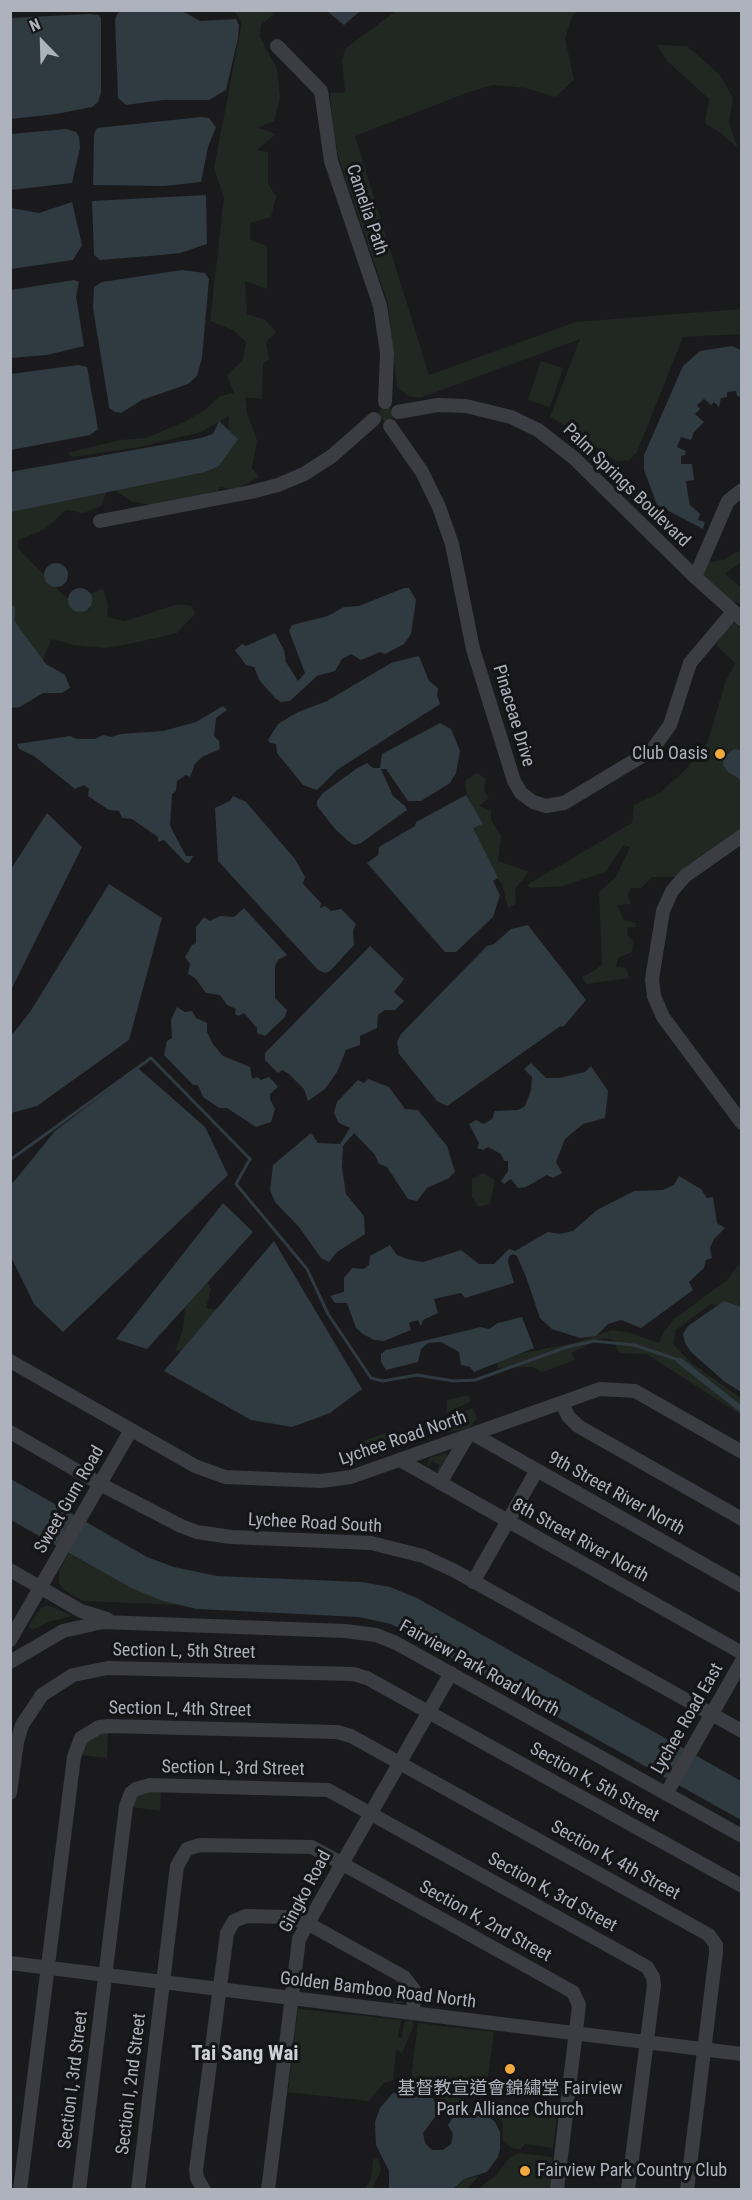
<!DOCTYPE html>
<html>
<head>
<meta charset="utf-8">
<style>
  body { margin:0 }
  #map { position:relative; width:752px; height:2200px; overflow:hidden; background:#1a1a1d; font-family:"Roboto Condensed",sans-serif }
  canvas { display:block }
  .frame { position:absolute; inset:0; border:12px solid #adb2bc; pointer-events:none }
  .north { position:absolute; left:12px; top:12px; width:60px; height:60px; -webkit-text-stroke:4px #151518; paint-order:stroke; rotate:337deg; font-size:16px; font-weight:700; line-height:24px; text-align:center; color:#adb2bc }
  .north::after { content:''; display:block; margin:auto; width:21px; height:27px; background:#adb2bc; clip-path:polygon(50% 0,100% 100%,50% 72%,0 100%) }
</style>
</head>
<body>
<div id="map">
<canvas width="752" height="2200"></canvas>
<div class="frame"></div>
<div class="north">N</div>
</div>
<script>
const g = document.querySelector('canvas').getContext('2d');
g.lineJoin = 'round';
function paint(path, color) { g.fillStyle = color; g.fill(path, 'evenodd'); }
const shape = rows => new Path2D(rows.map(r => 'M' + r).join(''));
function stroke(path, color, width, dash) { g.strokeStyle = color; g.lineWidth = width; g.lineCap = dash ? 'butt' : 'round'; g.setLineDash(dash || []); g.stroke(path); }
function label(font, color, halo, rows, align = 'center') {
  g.font = font + ' "Roboto Condensed","Noto Sans TC",sans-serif'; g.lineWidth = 6; g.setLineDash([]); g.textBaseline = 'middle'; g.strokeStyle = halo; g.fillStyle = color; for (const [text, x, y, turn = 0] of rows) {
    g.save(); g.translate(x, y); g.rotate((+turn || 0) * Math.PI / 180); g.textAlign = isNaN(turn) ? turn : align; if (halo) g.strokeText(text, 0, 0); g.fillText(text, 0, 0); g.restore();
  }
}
paint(shape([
  [234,11,270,11,274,14,261,25,260,37,277,69,280,97,274,121,258,128,276,134,257,150,268,152,268,184,276,196,271,217,250,223,250,240,267,246,267,289,245,281,247,314,265,320,276,332,266,342,269,360,263,363,262,399,245,397,247,413,257,440,252,468,259,477,234,490,220,487,215,496,154,506,131,501,109,486,101,506,83,513,66,510,45,529,18,540,18,548,66,598,90,610,90,594,103,589,108,604,107,617,125,621,178,604,192,606,195,614,177,633,125,645,104,648,73,645,52,639,38,670,11,625,10,501,228,437,229,416,201,432,139,447,72,457,67,453,120,440,146,438,186,421,206,409,220,396,234,393,227,375,243,360,246,342,233,330,210,321,224,198,214,168,242,22],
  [396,11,578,11,572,16,565,38,574,80,555,97,526,88,493,85,469,92,355,136,429,375,576,322,741,309,741,334,683,337,637,452,630,460,616,461,578,433,550,417,580,339,420,398,408,396,397,387,388,304,339,159,332,127,330,93,345,92,342,60,346,48],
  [657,45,687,46,720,75,733,98,729,123,738,149,720,132,705,124,709,99,667,61],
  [541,361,563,368,550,407,528,400],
  '379 414a7 7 0 1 1 14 0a7 7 0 1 1-14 0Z',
  [741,550,741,562,725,574,741,587,741,603,723,601,700,582,709,562,723,560],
  [730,621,741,624,741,829,677,877,652,877,641,888,631,888,628,895,631,904,617,905,624,920,636,923,635,927,628,927,627,935,633,941,632,952,618,958,616,967,626,968,629,978,586,984,582,977,594,971,602,964,599,892,616,877,630,847,624,845,605,872,563,886,530,888,527,885,632,823,634,805,660,793,688,767,708,741,725,683,735,663,716,645],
  [476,773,486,778,484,790,489,798,479,806,491,811,491,820,501,836,498,861,529,872,515,889,516,904,508,908,502,884,482,860,475,846,465,781],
  [483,1173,495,1180,490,1204,478,1207,472,1197,472,1179],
  [740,1263,742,1288,739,1303,741,1304,741,1317,711,1304,676,1330,673,1344,690,1362,741,1398,741,1415,647,1354,619,1353,613,1340,603,1338,596,1341,571,1353,575,1360,542,1372,533,1367,498,1368,497,1358,575,1343,612,1330,628,1332,659,1343,663,1333,674,1319,726,1281],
  [198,1265,211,1289,206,1308,227,1312,211,1338,175,1352,183,1328,188,1282],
  [469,1395,470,1402,446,1413,447,1400],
  [472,1408,477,1418,469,1428,449,1432,450,1423,464,1411],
  [390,1431,395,1444,369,1454,364,1441],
  [445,1453,449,1456,439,1472,436,1473,440,1465,432,1461,427,1468,429,1458],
  [69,1553,131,1588,180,1605,83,1601,64,1590,59,1583,59,1571],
  [48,1605,72,1616,48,1622,33,1630,28,1627,40,1609],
  [108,1732,107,1758,80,1755,87,1740,100,1733],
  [161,1791,160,1811,132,1807,136,1797,144,1792],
  [396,1979,408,1992,408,1999,404,2003,393,2003],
  [298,2009,401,2020,398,2038,402,2037,404,2023,411,2020,414,2025,402,2053,396,2050,393,2080,384,2083,369,2101,288,2092],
  [418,2023,494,2032,485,2099,472,2097,454,2084,411,2078],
  [436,2089,450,2091,467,2102,450,2109,444,2109],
  [500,2101,558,2108,553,2148,525,2144,521,2149,514,2149,503,2142,503,2123,498,2116],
  [519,2153,552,2157,554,2189,477,2190,497,2174,510,2157],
  [378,2158,381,2170,372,2189,353,2189,365,2189,371,2179,373,2160],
  [479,2176,467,2189,453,2190,464,2179]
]), '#202821');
paint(shape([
  [182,11,200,21,236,19,239,25,238,38,226,90,209,100,163,100,126,105,118,98,115,19,118,13,122,10],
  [327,11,360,11,344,25],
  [89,14,99,15,101,18,101,93,98,102,92,107,56,114,11,119,11,18],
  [201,117,209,118,216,127,208,147,201,182,164,186,93,185,94,134,97,128],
  [66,129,76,132,79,137,80,148,72,183,11,190,11,134],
  [206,195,207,244,180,253,161,255,100,260,94,255,92,201],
  [72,202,82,245,73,260,11,269,11,208,39,213],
  [182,270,205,273,209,279,202,358,197,376,188,384,142,400,121,413,115,412,109,408,108,400,93,308,94,287,102,282],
  [74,280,79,282,76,296,84,346,47,355,11,358,11,290],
  [732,346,741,350,741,397,737,396,736,391,727,392,727,397,721,398,719,407,714,402,711,405,704,399,697,405,700,409,695,414,704,422,694,432,691,440,681,437,677,447,686,451,685,455,681,456,681,464,692,464,694,480,686,481,688,495,690,505,700,514,698,520,705,522,703,529,657,505,644,470,644,455,683,366,700,351],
  [78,365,87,367,98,429,90,435,11,450,11,374],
  [219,421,238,439,219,466,205,472,11,512,11,473,15,471,201,438,213,434],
  '44 575a12 12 0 1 1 24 0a12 12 0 1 1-24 0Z',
  '68 600a12 12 0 1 1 24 0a12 12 0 1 1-24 0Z',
  [404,588,409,588,416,600,411,634,404,644,385,654,380,652,361,660,351,654,342,659,335,671,317,676,290,701,281,702,275,698,260,681,254,667,246,665,235,650,242,644,246,646,275,633,284,650,286,662,298,681,305,673,289,631,292,625,328,616,344,607,359,606],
  [10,605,15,606,15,622,46,664,65,675,70,688,62,693,43,693,20,707,11,708],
  [419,656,429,681,438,688,437,695,440,704,337,770,317,790,303,785,277,753,276,744,270,743,268,740,278,724,298,712,327,701,391,663],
  [223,706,227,710,216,718,214,736,219,741,220,749,202,757,195,764,190,777,186,775,177,781,176,791,172,794,170,826,186,856,193,856,189,863,185,862,164,840,158,842,158,837,132,819,122,818,119,811,109,810,88,796,89,789,84,785,75,789,34,756,19,749,17,744,70,736,77,739,95,739,103,735,111,737,121,734,163,731,196,722],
  [440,723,451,729,460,751,456,773,450,783,421,801,408,801,386,769,381,769,393,796,405,806,407,810,361,843,354,845,347,840,335,829,317,806,317,801,323,793,356,769,367,763,373,768,380,768,382,754],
  [734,749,741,750,741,795,741,780,728,772,723,765,724,757],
  [466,795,483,824,473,828,498,878,493,881,500,895,493,917,456,952,445,952,367,863,378,855,379,847,415,826,416,822],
  [233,796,246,802,295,859,305,877,303,884,321,903,320,908,325,906,331,911,341,909,356,924,353,931,354,945,330,971,325,973,318,970,218,861,215,808,230,801],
  [47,813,82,847,11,990,11,869],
  [109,884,162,918,129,1040,37,1106,11,1113,11,1036,30,1012],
  [244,908,287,955,278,960,275,966,275,998,287,1010,285,1017,265,1036,257,1033,257,1028,244,1013,238,1016,235,1014,236,1009,227,1005,220,995,206,993,195,978,188,974,190,964,185,957,192,945,196,943,196,927,204,917,210,921,220,916,234,917],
  [528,925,586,1000,564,1026,559,1027,447,1106,437,1101,399,1054,397,1042,401,1034,487,946,494,944,511,929],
  [370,946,404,979,394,992,404,1001,395,1010,385,1010,378,1015,377,1028,360,1036,360,1045,346,1050,337,1072,325,1089,308,1101,304,1089,289,1074,282,1070,278,1073,265,1060,265,1053],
  [177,1007,185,1012,192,1011,196,1018,207,1023,207,1032,213,1044,223,1056,250,1067,252,1079,257,1077,261,1080,269,1077,273,1081,278,1087,270,1094,270,1099,275,1109,271,1122,256,1127,227,1108,219,1108,203,1097,198,1085,193,1085,164,1055,167,1041,172,1038,171,1020],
  [531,1063,546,1078,559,1078,585,1072,591,1066,608,1091,605,1118,583,1124,565,1139,556,1162,562,1173,553,1178,547,1175,526,1187,518,1188,511,1179,504,1184,501,1181,508,1171,508,1161,504,1161,501,1154,488,1147,483,1150,477,1148,479,1143,469,1124,476,1120,484,1124,492,1119,495,1111,518,1110,525,1106,531,1090,532,1077,524,1069],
  [138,1068,205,1127,228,1175,63,1332,34,1304,11,1257,11,1185,55,1131],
  [368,1079,389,1087,405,1109,418,1110,447,1146,455,1172,449,1178,427,1188,417,1201,408,1199,387,1167,379,1164,375,1155,354,1133,343,1146,342,1168,346,1194,364,1216,365,1234,337,1252,329,1262,321,1258,299,1227,275,1202,270,1190,273,1165,311,1133,318,1143,340,1144,350,1128,339,1123,334,1113,337,1102,358,1080,364,1083],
  [679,1176,701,1189,707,1198,713,1197,717,1223,725,1228,714,1239,710,1248,712,1258,706,1260,704,1268,689,1282,693,1290,641,1328,621,1320,608,1324,596,1336,580,1338,552,1329,540,1318,526,1277,517,1256,513,1254,509,1256,508,1262,514,1283,465,1298,461,1293,434,1299,438,1313,423,1320,421,1326,418,1320,409,1323,411,1330,384,1341,374,1340,363,1334,356,1328,347,1303,335,1303,330,1296,344,1292,344,1278,352,1268,364,1269,369,1265,370,1256,390,1245,397,1255,407,1259,423,1262,461,1250,479,1264,494,1264,509,1249,515,1251,548,1232,560,1234,573,1231,597,1210,634,1191,663,1190,674,1185],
  [223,1203,253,1232,147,1349,116,1339],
  [274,1241,362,1389,330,1413,292,1427,251,1420,164,1371],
  [724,1301,741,1307,741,1392,725,1382,691,1352,685,1343,683,1334,688,1326],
  [522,1317,534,1348,474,1372,470,1367,461,1365,459,1352,441,1342,428,1343,421,1349,418,1362,386,1370,381,1362,381,1354,386,1350,481,1327,489,1329,498,1323],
  [680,1357,741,1405,741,1413,676,1362],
  [11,1479,147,1557,174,1567,217,1576,362,1582,390,1587,417,1598,741,1781,741,1820,391,1624,359,1617,197,1609,163,1601,131,1588,11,1520],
  [416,2084,429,2090,435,2103,435,2117,423,2133,425,2143,432,2150,443,2150,451,2144,453,2134,448,2125,456,2113,462,2110,482,2111,495,2122,500,2132,500,2149,498,2157,487,2172,464,2179,453,2189,389,2189,389,2171,376,2145,375,2122,380,2108,392,2094,407,2086]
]), '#303a41');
stroke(shape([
  [10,1160,151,1058,250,1159,236,1184,307,1269,328,1314,371,1378,383,1381,417,1375,454,1381,475,1380,567,1347,594,1341,634,1345,679,1360]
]), '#303a41', 3);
stroke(shape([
  [277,46,321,91,331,161,380,306,387,353,385,402],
  [398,412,438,405,466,406,511,417,538,430,574,458,695,577,742,619],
  [390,426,422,472,439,507,452,544,473,649,514,781,521,793,533,802,546,806,564,803,652,750,670,725,690,663,733,612],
  [100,521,251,492,278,485,304,474,332,456,374,419],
  [695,577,728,501,742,490],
  [742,836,685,876,672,891,663,911,652,979,654,996,663,1017,742,1123],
  [10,1361,195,1466,225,1477,321,1481,351,1477,600,1389,635,1391,742,1452],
  [562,1403,568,1416,578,1426,742,1519],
  [10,1432,100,1484,181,1526,197,1532,231,1537,371,1543,423,1556,455,1571,742,1731],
  [473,1434,742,1586],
  [400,1460,742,1653],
  [440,1483,467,1437],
  [10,1570,81,1611,107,1619],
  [473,1582,537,1470],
  [10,1640,131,1430],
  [10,1662,63,1631,103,1622,345,1631,376,1635,396,1643,742,1836],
  [10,1793,17,1742,22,1725,42,1695,73,1675,108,1668,353,1674,367,1678,742,1886],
  [666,1794,742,1661],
  [10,1963,742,2054],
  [20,2190,74,1757,81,1738,99,1727,109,1726,337,1732,351,1736,709,1935,716,1945,716,1953,687,2190],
  [79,2190,126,1806,131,1793,136,1789,150,1785,328,1790,647,1967,653,1977,654,1985,628,2190],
  [138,2190,177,1866,187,1849,200,1845,312,1847,573,1992,579,2005,557,2190],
  [204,2190,197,2178,196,2170,227,1933,234,1921,246,1916,286,1917,307,1923,404,1977,414,1990,413,2013],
  [268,2190,299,1939,451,1673]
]), '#3b3d42', 14);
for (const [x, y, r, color] of [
  [720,754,6,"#f1aa3d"],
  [510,2069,6,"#f1aa3d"],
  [525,2171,6,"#f1aa3d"]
]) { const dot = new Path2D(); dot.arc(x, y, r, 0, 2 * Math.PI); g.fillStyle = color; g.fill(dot); stroke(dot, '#151518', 2); }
label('18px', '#adb2bc', '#151518', [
  ["Camelia Path",366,210,71],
  ["Palm Springs Boulevard",626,486,44],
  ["Pinaceae Drive",513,716,73],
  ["Lychee Road North",403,1439,-19],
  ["9th Street River North",616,1494,29],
  ["Sweet Gum Road",70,1500,-60],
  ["Lychee Road South",315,1524,3],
  ["8th Street River North",580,1541,29],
  ["Section L, 5th Street",184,1652,1],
  ["Fairview Park Road North",479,1669,29],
  ["Section L, 4th Street",180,1710,1],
  ["Lychee Road East",688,1719,-60],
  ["Section L, 3rd Street",233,1769,1],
  ["Section K, 5th Street",594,1783,29],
  ["Section K, 4th Street",615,1861,29],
  ["Gingko Road",306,1892,-62],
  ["Section K, 3rd Street",552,1893,29],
  ["Section K, 2nd Street",485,1922,29],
  ["Golden Bamboo Road North",378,1991,7],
  ["Section I, 3rd Street",74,2080,-83],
  ["Section I, 2nd Street",132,2084,-83]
]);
label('18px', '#adb2bc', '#151518', [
  ["Club Oasis",708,754],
  ["基督教宣道會錦繡堂 Fairview",510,2089,"center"],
  ["Park Alliance Church",510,2110,"center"],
  ["Fairview Park Country Club",537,2171,"left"]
], 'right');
label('bold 21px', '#ced1d8', '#151518', [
  ["Tai Sang Wai",245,2055]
]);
</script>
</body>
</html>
